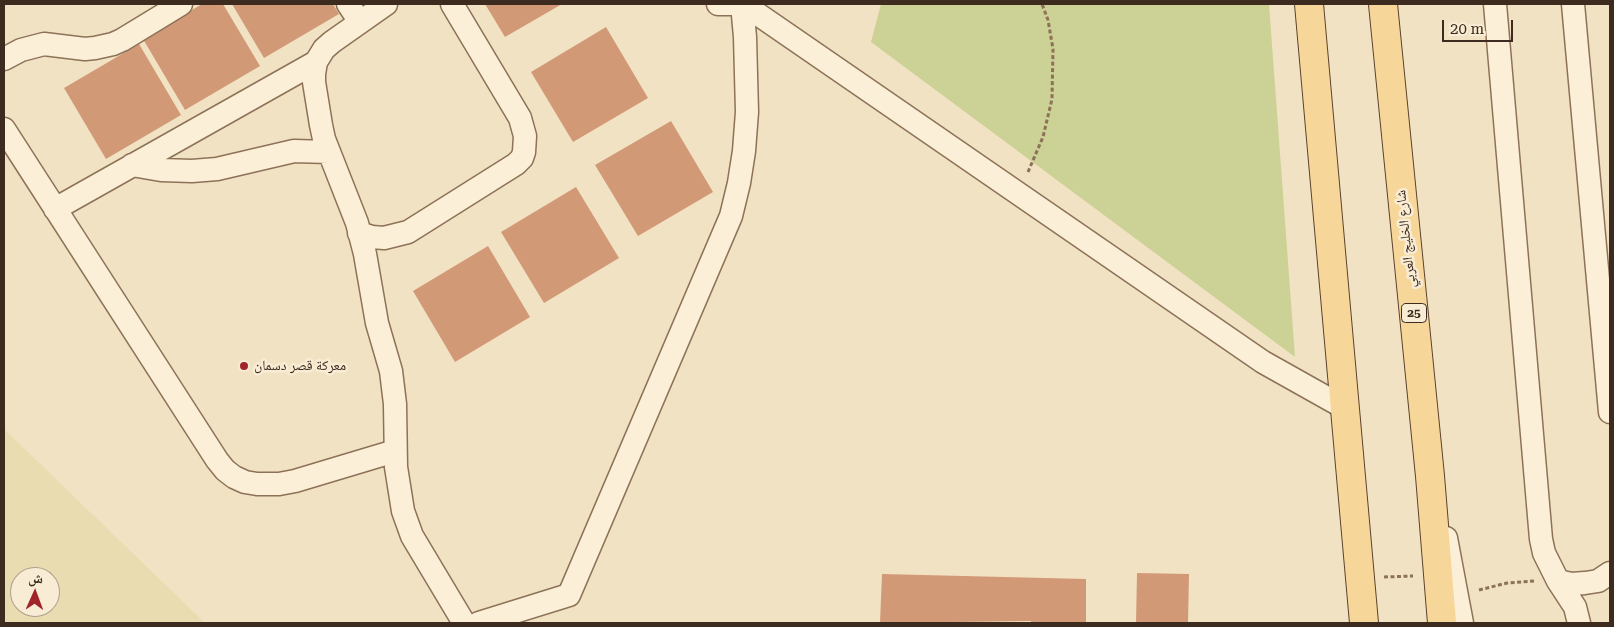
<!DOCTYPE html>
<html>
<head>
<meta charset="utf-8">
<style>
  body { margin:0 }
  #map { position:relative; width:1614px; height:627px; overflow:hidden; background:#f1e2c3; font-family:"Roboto Serif","Noto Naskh Arabic",serif }
  canvas { display:block }
  .frame { position:absolute; inset:0; border:5px solid #3c2b1e; pointer-events:none }
  .north { position:absolute; left:10px; top:567px; width:50px; height:50px; box-sizing:border-box; background:#f8ecd4; border:1px solid #ad9f8b; border-radius:50%; rotate:2deg; font-size:14px; font-weight:700; line-height:20px; text-align:center; color:#3c2b1e }
  .north::after { content:''; display:block; margin:auto; width:18px; height:22px; background:#a1242a; clip-path:polygon(50% 0,100% 100%,50% 72%,0 100%) }
  .scale { position:absolute; left:1442px; top:20px; width:71px; height:22px; box-sizing:border-box; border:2px solid #3c2b1e; border-top:0; padding-left:6px; font-size:15px; line-height:18px; white-space:nowrap; color:#3c2b1e; -webkit-text-stroke:4px #f8ecd4; paint-order:stroke }
</style>
</head>
<body>
<div id="map">
<canvas width="1614" height="627"></canvas>
<div class="frame"></div>
<div class="north">ش</div>
<div class="scale">20 m</div>
</div>
<script>
const g = document.querySelector('canvas').getContext('2d');
g.lineJoin = 'round';
function paint(path, color) { g.fillStyle = color; g.fill(path, 'evenodd'); }
const shape = rows => new Path2D(rows.map(r => 'M' + r).join(''));
function stroke(path, color, width, dash) { g.strokeStyle = color; g.lineWidth = width; g.lineCap = dash ? 'butt' : 'round'; g.setLineDash(dash || []); g.stroke(path); }
function label(font, color, halo, rows, align = 'center') {
  g.font = font + ' "Roboto Serif","Noto Naskh Arabic",serif'; g.lineWidth = 5; g.setLineDash([]); g.textBaseline = 'middle'; g.strokeStyle = halo; g.fillStyle = color; for (const [text, x, y, turn = 0] of rows) {
    g.save(); g.translate(x, y); g.rotate((+turn || 0) * Math.PI / 180); g.textAlign = isNaN(turn) ? turn : align; if (halo) g.strokeText(text, 0, 0); g.fillText(text, 0, 0); g.restore();
  }
}
paint(shape([
  [4,429,205,623,4,623],
  [20,577,50,577,50,607,20,607]
]), '#e8dcb0');
paint(shape([
  [881,4,1269,4,1295,357,871,42]
]), '#ccd196');
paint(shape([
  [202,4,223,4,260,66,185,110,143,39],
  [232,4,333,4,339,14,264,58],
  [485,4,562,4,505,37],
  [606,27,648,98,573,142,531,72],
  [139,44,181,115,106,159,64,88],
  [671,121,713,192,638,236,595,165],
  [576,187,619,258,544,303,501,232],
  [488,246,530,317,455,362,413,291],
  [1137,573,1189,574,1188,623,1136,623],
  [882,574,1086,579,1086,623,1031,623,1031,621,880,623]
]), '#d29977');
const minor = shape([
  [348,4,360,22],
  [386,4,332,42,324,49,316,62,314,74,314,82,321,125,324,139,357,223,365,254,377,323,391,371,395,404,396,467,403,511,412,536,464,623],
  [718,4,737,4],
  [743,4,1263,362,1345,408],
  [1495,4,1541,539,1544,553,1558,581,1575,607,1579,623],
  [1573,4,1610,412],
  [4,59,21,50,44,44,85,49,95,48,113,44,122,40,181,4],
  [4,129,217,460,225,470,234,477,245,482,257,484,279,484,295,481,395,451],
  [132,165,161,170,192,171,217,169,294,151,329,152],
  [55,209,316,62],
  [359,233,372,237,384,238,408,232,516,164,522,158,524,152,525,136,520,118,452,4],
  [1446,538,1462,623],
  [1558,581,1571,584,1585,583,1598,581,1610,573],
  [479,623,569,595,731,216,739,183,744,151,747,112,745,37,742,4]
]);
const major = shape([
  [1309,4,1364,623],
  [1383,4,1430,476,1442,623]
]);
stroke(minor, '#8d7258', 25);
stroke(major, '#5b412d', 30);
stroke(shape([
  [1028,172,1043,137,1052,99,1053,49,1048,20,1042,4],
  [1384,577,1413,576],
  [1479,590,1507,583,1534,581]
]), '#8d7258', 3, [4, 2.5]);
stroke(minor, '#fbefd8', 22);
stroke(major, '#f7d699', 28);
for (const [x, y, r, color] of [
  [244,366,5,"#a1242a"]
]) { const dot = new Path2D(); dot.arc(x, y, r, 0, 2 * Math.PI); g.fillStyle = color; g.fill(dot); stroke(dot, '#f8ecd4', 2); }
for (const [x, y, w] of [
  [1414,313,25]
]) { const box = new Path2D(); box.roundRect(x - w / 2, y - 9.5, w, 19, 4); g.fillStyle = '#f8ecd4'; g.fill(box); stroke(box, '#3c2b1e', 1); }
label('bold 12px', '#3c2b1e', null, [
  ["25",1414,313]
]);
label('14px', '#3c2b1e', '#f8ecd4', [
  ["شارع الخليج العربي",1406,239,-96]
]);
label('14px', '#3c2b1e', '#f8ecd4', [
  ["معركة قصر دسمان",254,366]
], 'left');
</script>
</body>
</html>
